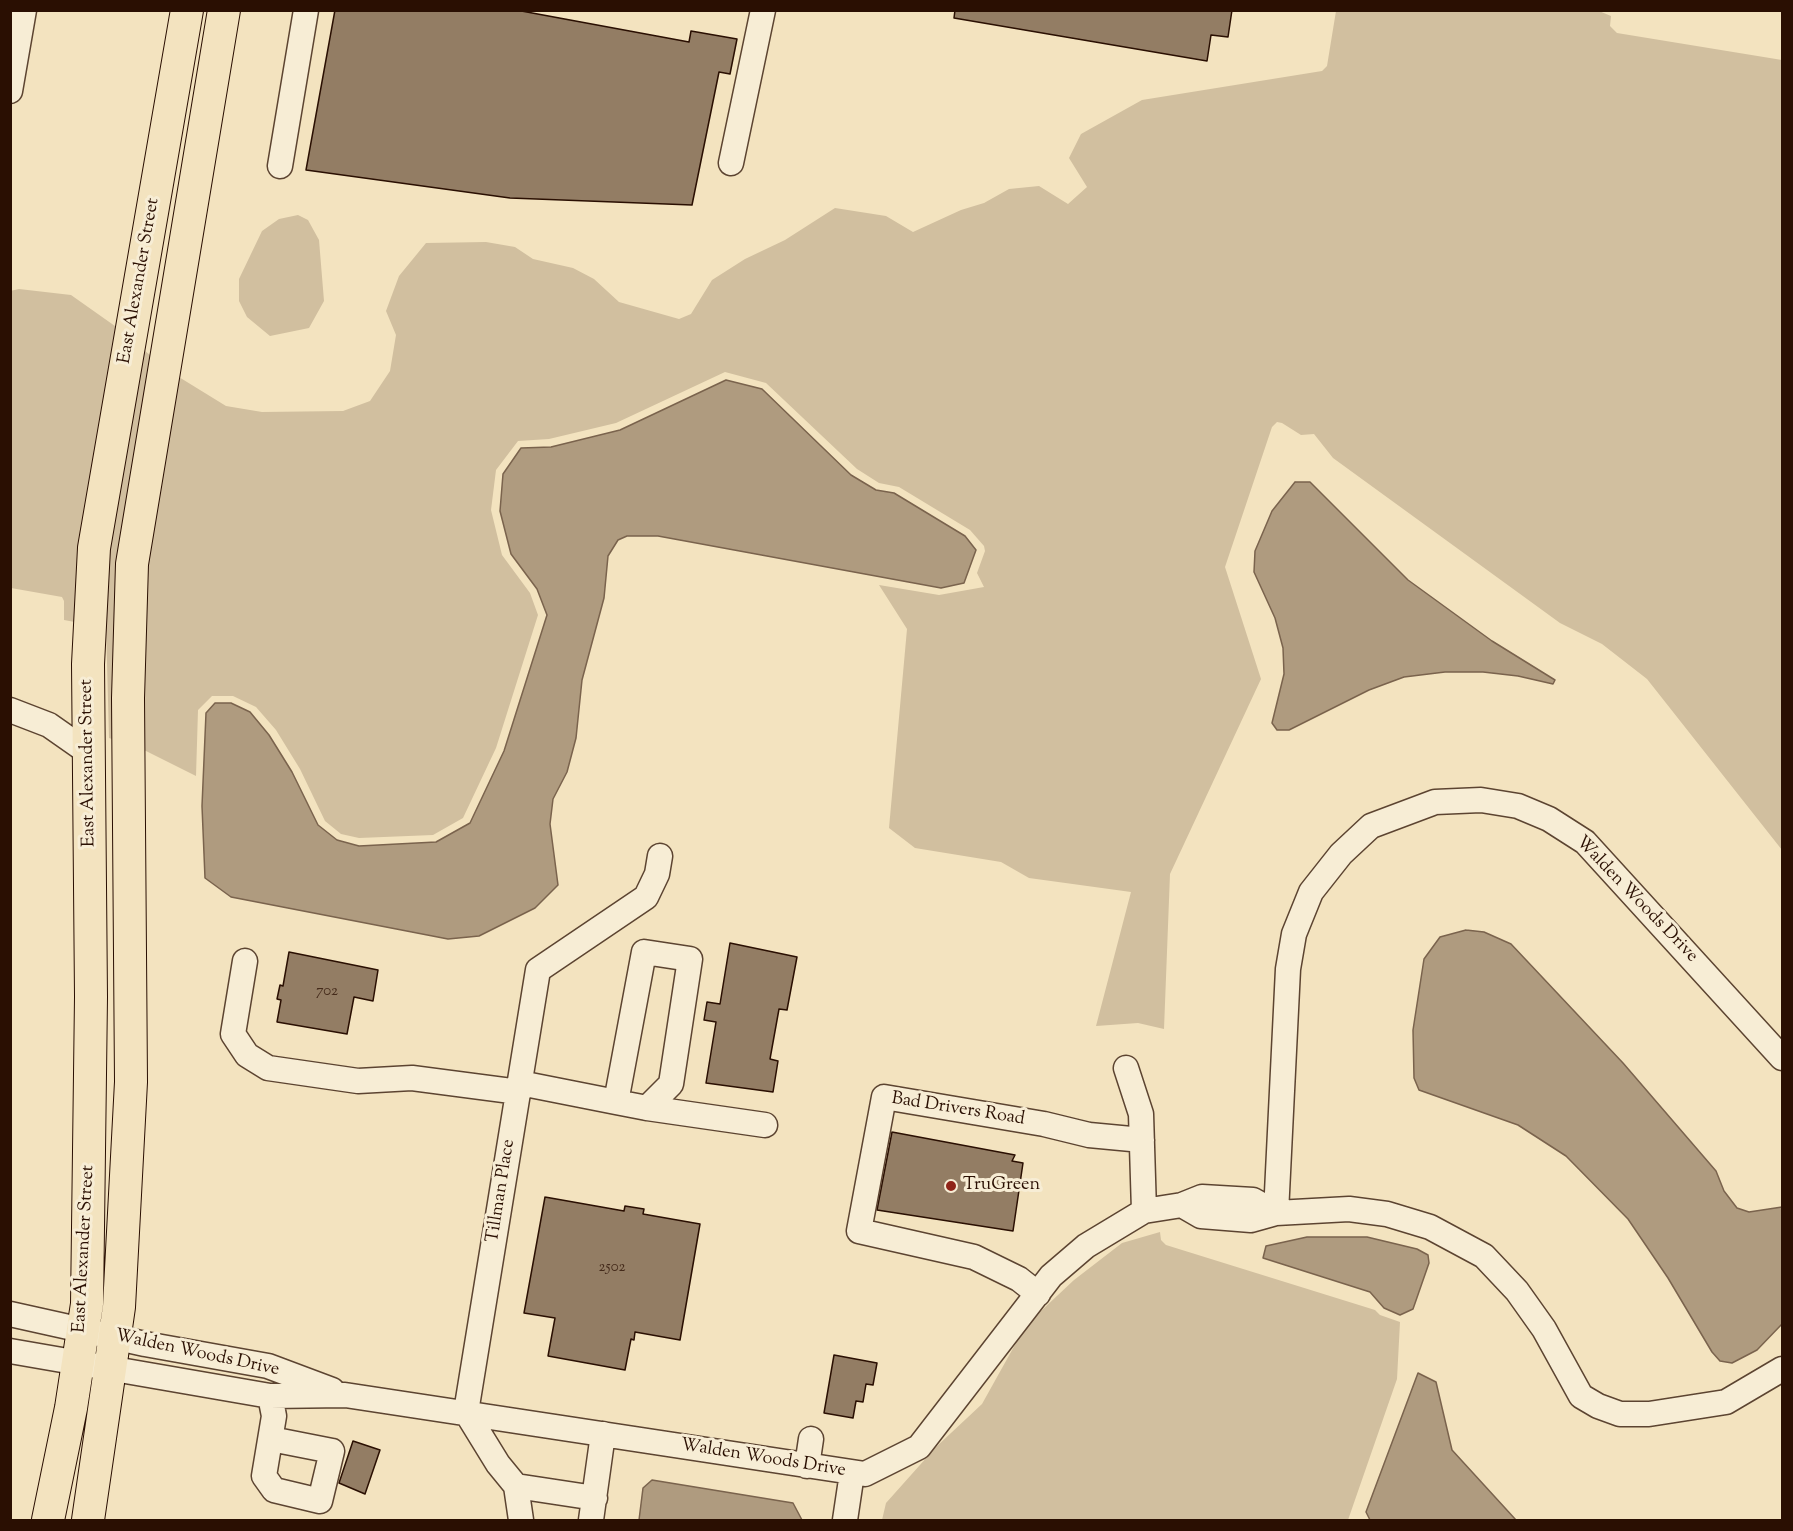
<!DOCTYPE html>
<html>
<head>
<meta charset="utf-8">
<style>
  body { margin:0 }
  #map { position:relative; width:1793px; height:1531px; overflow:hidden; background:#f3e3bf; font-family:"Sorts Mill Goudy",serif }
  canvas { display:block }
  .frame { position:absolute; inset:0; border:12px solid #2a0f02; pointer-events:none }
</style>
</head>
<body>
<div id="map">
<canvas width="1793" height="1531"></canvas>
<div class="frame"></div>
</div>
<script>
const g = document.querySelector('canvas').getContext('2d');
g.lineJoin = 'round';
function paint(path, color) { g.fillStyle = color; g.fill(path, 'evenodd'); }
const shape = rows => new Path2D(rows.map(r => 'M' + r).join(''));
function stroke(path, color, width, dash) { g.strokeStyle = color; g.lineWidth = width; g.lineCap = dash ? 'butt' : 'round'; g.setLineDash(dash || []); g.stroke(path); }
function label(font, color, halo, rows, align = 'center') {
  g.font = font + ' "Sorts Mill Goudy",serif'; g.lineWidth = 6; g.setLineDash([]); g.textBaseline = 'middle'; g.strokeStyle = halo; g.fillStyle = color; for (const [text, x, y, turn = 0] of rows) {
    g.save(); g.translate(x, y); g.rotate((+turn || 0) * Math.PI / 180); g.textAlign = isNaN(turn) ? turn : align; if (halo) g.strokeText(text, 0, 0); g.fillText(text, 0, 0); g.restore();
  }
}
paint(shape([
  [1336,11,1599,11,1611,16,1610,26,1617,33,1782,60,1782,850,1647,679,1602,644,1560,623,1333,458,1314,434,1301,435,1282,423,1277,422,1272,427,1225,567,1261,679,1170,874,1164,1029,1138,1023,1096,1026,1131,892,1029,878,1001,862,915,848,889,828,907,629,879,585,939,595,984,587,977,573,985,551,984,546,970,530,899,487,879,483,857,469,766,383,725,372,616,423,549,439,518,441,496,470,491,510,502,555,530,593,538,615,496,748,463,818,433,835,359,838,341,834,325,821,300,769,276,730,256,707,233,696,212,696,198,710,196,776,138,747,141,565,174,374,226,406,262,412,343,411,370,401,390,371,396,335,386,311,399,276,426,243,486,242,515,247,533,259,573,268,594,279,619,302,679,319,691,314,712,280,745,259,785,240,835,208,886,216,913,232,961,210,984,203,1009,189,1039,186,1068,204,1087,187,1069,158,1081,134,1142,100,1322,71,1327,66],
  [298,215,308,220,319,240,324,301,309,328,270,336,247,317,239,301,239,279,262,231,279,219],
  [19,289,71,295,122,331,80,623,64,620,64,601,62,597,11,588,10,291],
  [139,346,156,360,118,741,109,738,104,549],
  [1160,1232,1161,1240,1166,1245,1375,1310,1380,1315,1400,1322,1397,1379,1348,1520,882,1520,886,1503,936,1447,982,1404,1026,1325,1074,1280,1122,1243]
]), '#d1bf9f');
const water = shape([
  [726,380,762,389,851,475,876,490,894,493,965,536,976,550,964,583,941,588,658,536,627,536,618,540,608,556,604,598,582,680,576,738,567,772,553,799,550,824,558,885,535,908,479,936,448,939,231,897,205,878,202,806,206,713,215,703,231,703,250,712,269,735,292,772,318,825,337,840,359,846,436,842,470,823,504,751,547,615,537,589,511,554,500,511,503,474,521,448,551,447,620,430,726,380],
  [1295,482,1310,482,1408,580,1492,641,1555,680,1553,684,1518,676,1483,672,1445,672,1404,677,1369,690,1289,730,1277,730,1272,723,1284,674,1283,648,1275,618,1254,572,1255,551,1272,511,1295,482],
  [1466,930,1484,932,1511,944,1623,1063,1716,1171,1724,1191,1737,1208,1749,1212,1782,1207,1782,1324,1757,1350,1732,1363,1720,1361,1712,1352,1668,1278,1628,1219,1566,1156,1518,1125,1419,1090,1414,1078,1413,1030,1424,959,1440,937,1466,930],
  [1307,1237,1367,1237,1417,1249,1428,1255,1429,1263,1413,1309,1400,1315,1384,1308,1370,1292,1263,1258,1266,1246,1307,1237],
  [1418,1373,1436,1382,1452,1450,1516,1520,1370,1520,1366,1512,1418,1373],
  [652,1480,793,1503,802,1520,639,1520,643,1488,652,1480]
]);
paint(water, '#af9b7f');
stroke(water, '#7a634d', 1.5);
const building = shape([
  [335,10,516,10,689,42,691,31,737,39,730,74,719,72,692,205,510,198,306,170,335,10],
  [955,10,1232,10,1228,37,1211,35,1207,61,954,18,955,10],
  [730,943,797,957,787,1010,779,1009,770,1059,778,1061,773,1092,706,1083,716,1022,704,1020,707,1002,720,1004,730,943],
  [289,952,378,970,373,1001,354,997,347,1034,277,1022,281,1000,277,999,280,985,283,986,289,952],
  [892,1132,1015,1155,1012,1161,1023,1163,1013,1231,877,1210,892,1132],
  [545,1197,624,1211,625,1206,644,1209,643,1214,700,1224,680,1340,635,1332,634,1340,631,1339,625,1370,548,1356,555,1318,524,1313,545,1197],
  [834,1355,877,1363,873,1385,866,1384,863,1402,856,1401,853,1418,824,1413,834,1355],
  [353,1441,380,1450,365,1494,339,1483,353,1441]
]);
paint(building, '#937d64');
stroke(building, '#2a0f02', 1.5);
const minor = shape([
  [10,91,24,10],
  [731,163,763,10],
  [280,166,306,10],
  [10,710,49,725,89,753],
  [245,961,233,1034,247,1055,268,1068,358,1081,412,1078,519,1092],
  [1782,1058,1585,842,1549,819,1518,806,1481,800,1435,802,1371,826,1341,854,1311,892,1294,934,1288,969,1276,1213,1349,1209,1387,1214,1430,1227,1484,1256,1517,1291,1544,1329,1581,1396,1598,1406,1620,1414,1649,1414,1726,1402,1782,1369],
  [1126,1068,1141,1114,1144,1211],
  [520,1083,616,1102,647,1108,671,1084,690,959,644,952,616,1102],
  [647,1108,765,1125],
  [1182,1205,1201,1216,1251,1220,1276,1213],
  [1038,1294,1019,1279,974,1257,859,1231,884,1097,1044,1124,1089,1135,1142,1140],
  [10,1314,145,1344,268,1366,332,1390],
  [10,1351,270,1396,345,1395,865,1474,919,1447,1051,1276,1086,1246,1144,1211,1182,1205,1202,1197,1253,1200,1276,1213],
  [270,1396,274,1416,264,1476,274,1490,320,1501,332,1451,271,1439],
  [807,1466,811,1439],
  [516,1486,595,1498],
  [521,1520,516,1486,498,1464,466,1412,538,970,646,897,657,874,660,856],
  [591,1520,603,1434],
  [845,1520,852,1473]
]);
const major = shape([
  [48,1520,71,1408,87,1304,91,997,88,664,94,548,187,10],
  [88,1520,119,1307,131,1082,128,698,132,564,224,10]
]);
stroke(minor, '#5c4431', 27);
stroke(major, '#2a0f02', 34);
stroke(minor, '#f7edd5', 24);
stroke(major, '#f3e3bf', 32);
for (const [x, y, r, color] of [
  [951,1186,6,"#8f2418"]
]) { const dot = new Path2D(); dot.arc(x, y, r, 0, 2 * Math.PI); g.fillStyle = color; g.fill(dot); stroke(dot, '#f7edd5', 2); }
label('15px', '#442a1a', null, [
  ["702",327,992],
  ["2502",612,1268]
]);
label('18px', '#2a0f02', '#f7edd5', [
  ["East Alexander Street",140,281,-80],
  ["East Alexander Street",89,763,-91],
  ["Walden Woods Drive",1636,900,46],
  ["Bad Drivers Road",958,1110,9],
  ["Tillman Place",502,1191,-81],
  ["East Alexander Street",85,1249,-87],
  ["Walden Woods Drive",197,1354,12],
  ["Walden Woods Drive",763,1459,9]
]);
label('18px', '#2a0f02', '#f7edd5', [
  ["TruGreen",963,1186]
], 'left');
</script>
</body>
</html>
